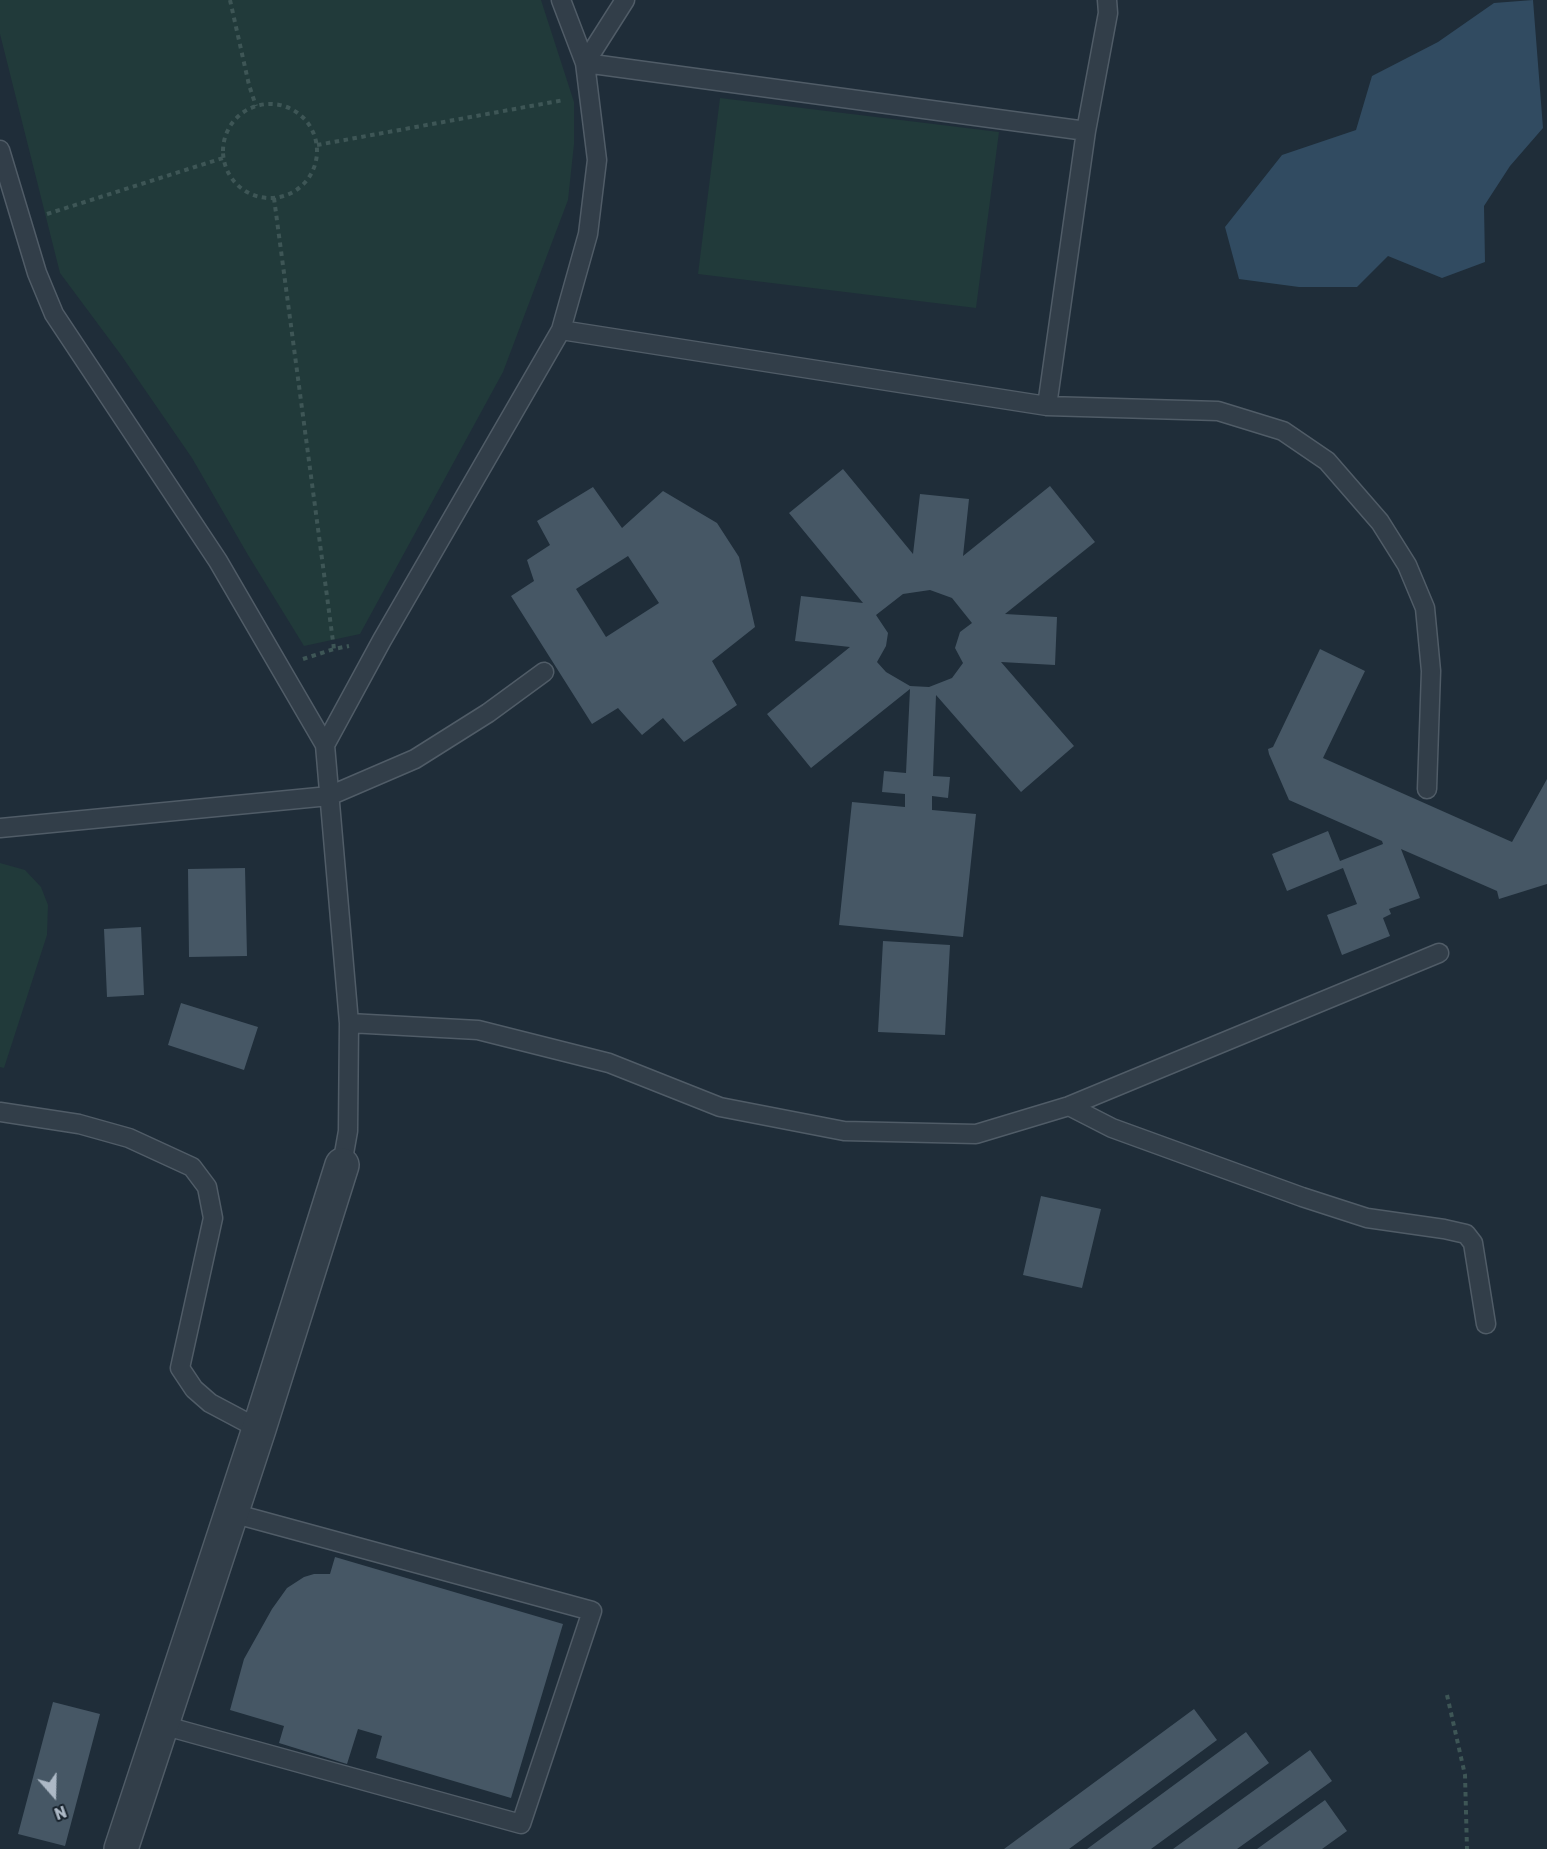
<!DOCTYPE html>
<html>
<head>
<meta charset="utf-8">
<style>
  body { margin:0 }
  #map { position:relative; width:1547px; height:1849px; overflow:hidden; background:#1f2d39; font-family:Rubik,sans-serif }
  canvas { display:block }
  .north { position:absolute; left:24px; top:1765px; width:60px; height:60px; -webkit-text-stroke:4px #18232d; paint-order:stroke; rotate:160deg; font-size:16px; font-weight:700; line-height:24px; text-align:center; color:#adb9c6 }
  .north::after { content:''; display:block; margin:auto; width:21px; height:27px; background:#adb9c6; clip-path:polygon(50% 0,100% 100%,50% 72%,0 100%) }
</style>
</head>
<body>
<div id="map">
<canvas width="1547" height="1849"></canvas>
<div class="north">N</div>
</div>
<script>
const c = document.querySelector('canvas').getContext('2d');
c.lineJoin = 'round';
function fillPath(path, color) {
  c.fillStyle = color;
  c.fill(path, 'evenodd');
}
function strokePath(path, color, width, dash) {
  c.strokeStyle = color;
  c.lineWidth = width;
  c.lineCap = dash ? 'butt' : 'round';
  c.setLineDash(dash || []);
  c.stroke(path);
}
const green = new Path2D(`
  M0,0h541l33,102v42l-6,56 -65,172 -143,262 -56,12 -56,-91 -56,-97 -71,-103 -61,-82 -60,-239z
  M720,98l279,34 -23,176 -278,-34z
  M0,863l25,7 16,17 7,18 -1,30 -43,133 -4,-1z`);
const water = new Path2D(`
  M1533,0l10,128 -33,38 -26,40 1,56 -43,16 -54,-22 -31,31h-58l-60,-8 -14,-52 57,-72 74,-25 16,-54 66,-34 56,-39z`);
const building = new Path2D(`
  M843,469l70,85 7,-60 49,5 -6,57 87,-70 45,56 -90,72 52,3 -2,48 -54,-3 73,84 -53,46 -85,-97 -3,81 17,1 -2,21 -16,-2v14l44,4 -13,123 -124,-12 13,-123 53,5v-13l-23,-2 2,-21 22,2 4,-84 -99,79 -44,-54 83,-67 -55,-6 6,-45 62,7 -74,-90zM930,590l22,8 20,25 -12,9 -5,16 8,15 -11,15 -23,9 -19,-1 -24,-14 -9,-10 9,-16 2,-13 -12,-18 27,-21z
  M593,487l29,41 41,-37 54,32 22,34 16,70 -43,34 25,44 -53,37 -21,-24 -21,17 -24,-27 -26,16 -81,-128 23,-15 -7,-21 23,-15 -13,-24zM628,556l31,47 -53,34 -30,-48z
  M1320,649l45,22 -42,87 189,84 35,-63v105l-48,15 -2,-8 -96,-42 19,49 -31,11 2,5 -8,4 7,18 -48,19 -15,-40 30,-11 -14,-36 -56,23 -15,-37 56,-23 12,30 43,-17 -1,-3 -93,-41 -20,-46 -1,-5 5,-2z
  M245,868l2,88 -58,1 -1,-88z
  M141,927l3,68 -37,2 -3,-68z
  M883,941l67,4 -5,90 -67,-3z
  M181,1003l77,24 -14,43 -76,-25z
  M1041,1196l60,13 -19,79 -59,-13z
  M335,1557l228,67 -52,174 -135,-40 6,-22 -24,-7 -11,35 -68,-21 5,-17 -54,-16 14,-51 28,-50 15,-21 17,-11 10,-3h16z
  M53,1702l47,12 -35,132 -47,-12z
  M1194,1709l23,31 -148,109h-65z
  M1246,1732l23,31 -118,86h-64z
  M1310,1750l22,31 -95,68h-64z
  M1325,1800l22,31 -25,18h-65z`);
const path = new Path2D(`
  M230,0l19,85 7,21
  M223 151a47 47 0 1 1 94 0a47 47 0 1 1-94 0Z
  M317,145l247,-45
  M274,198l60,451 15,-3
  M47,214l176,-56
  M303,659l31,-10
  M1447,1695l18,80 2,74`);
const service = new Path2D(`
  M625,0l-40,63 501,68
  M0,150l37,123 17,41 164,247 107,184 24,278 -1,108 -6,34
  M561,330l486,76 171,5 65,20 44,30 53,61 27,43 18,43 6,63 -4,118
  M1047,406l39,-275 22,-118 -1,-13
  M325,745l57,-105 179,-310 27,-96 9,-74 -12,-97 -24,-63
  M0,828l329,-32 86,-37 73,-46 56,-41
  M349,1023l129,7 131,33 111,44 124,24 132,3 93,-28 370,-153
  M1069,1106l43,22 190,69 65,21 77,11 22,5 7,9 13,81
  M0,1112l79,12 50,14 63,29 15,20 6,31 -33,150 14,21 16,14 49,26
  M162,1725l359,99 71,-213 -360,-98`);
const minor = new Path2D(`
  M121,1849l138,-420 83,-264`);
fillPath(green, '#213a3a');
fillPath(water, '#314b61');
fillPath(building, '#465765');
strokePath(service, '#505c67', 21);
strokePath(minor, '#505c67', 36);
strokePath(path, '#3e5656', 4, [4.5, 4.5]);
strokePath(service, '#323e49', 18);
strokePath(minor, '#323e49', 33);
</script>
</body>
</html>
